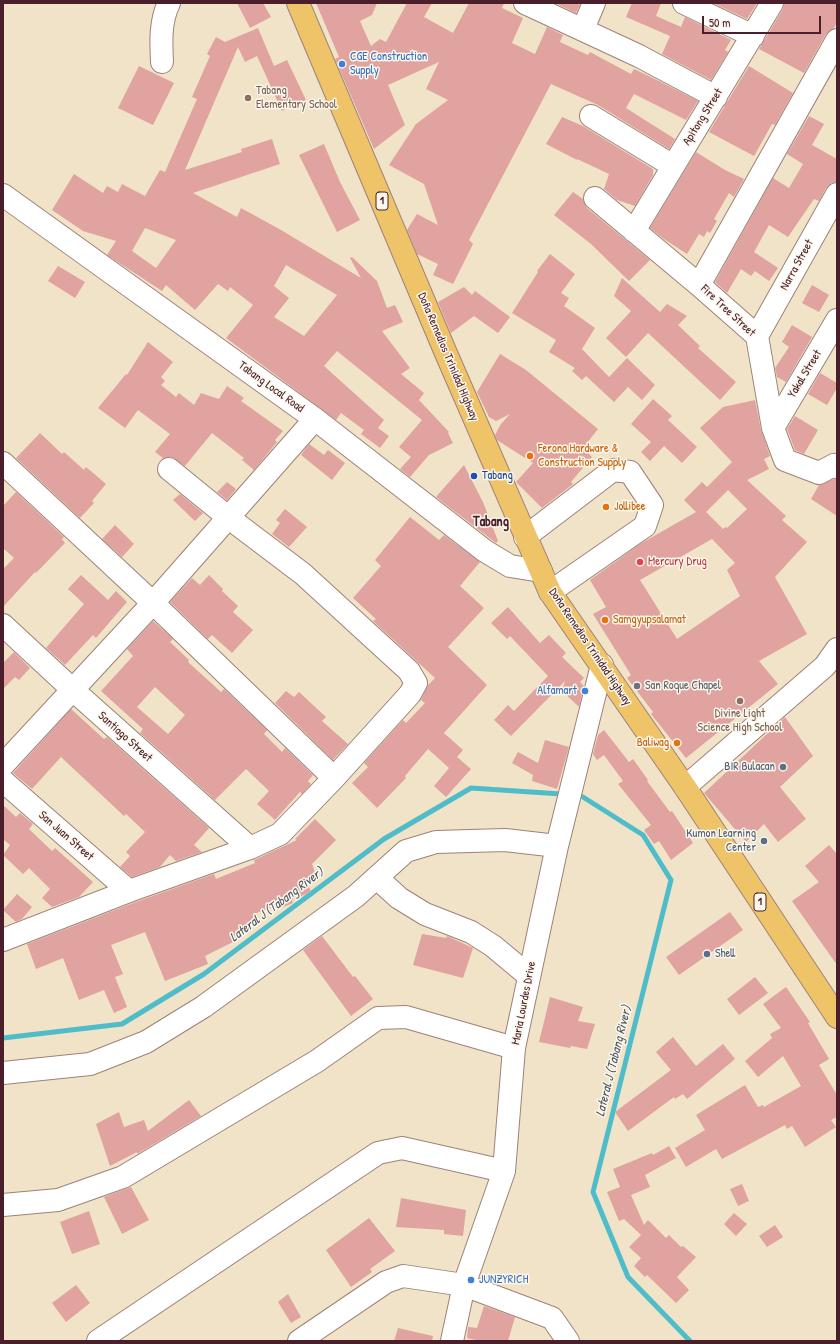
<!DOCTYPE html>
<html>
<head>
<meta charset="utf-8">
<style>
  body { margin:0 }
  #map { position:relative; width:840px; height:1344px; overflow:hidden; background:#f1e3c7; font-family:"Patrick Hand",sans-serif }
  canvas { display:block }
  .frame { position:absolute; inset:0; border:4px solid #4a1f2b; pointer-events:none }
  .scale { position:absolute; left:702px; top:16px; width:119px; height:18px; box-sizing:border-box; border:2px solid #4a1f2b; border-top:0; padding-left:5px; font-size:12px; line-height:14px; white-space:nowrap; color:#4a1f2b; -webkit-text-stroke:3px #fbf7ec; paint-order:stroke }
</style>
</head>
<body>
<div id="map">
<canvas width="840" height="1344"></canvas>
<div class="frame"></div>
<div class="scale">50 m</div>
</div>
<script>
const c = document.querySelector('canvas').getContext('2d');
c.lineJoin = 'round';
function strokePath(path, color, width, dash) {
  c.strokeStyle = color;
  c.lineWidth = width;
  c.lineCap = dash ? 'butt' : 'round';
  c.setLineDash(dash || []);
  c.stroke(path);
}
function fillPath(path, color) {
  c.fillStyle = color;
  c.fill(path, 'evenodd');
}
function label(font, color, halo, rows, align = 'center') {
  c.font = font + ' "Patrick Hand",sans-serif';
  c.lineWidth = 3;
  c.setLineDash([]);
  c.textBaseline = 'middle';
  c.strokeStyle = halo;
  c.fillStyle = color;
  for (const [text, x, y, turn = 0] of rows) {
    c.save();
    c.translate(x, y);
    c.rotate((+turn || 0) * Math.PI / 180);
    c.textAlign = isNaN(turn) ? turn : align;
    if (halo) c.strokeText(text, 0, 0);
    c.fillText(text, 0, 0);
    c.restore();
  }
}
const stream = new Path2D(`
  M583,797l60,38 28,45 -78,312 35,85 62,64
  M3,1038l119,-14 82,-50 180,-135 87,-51 90,6`);
const building = new Path2D(`
  M237,3h26l8,14 -21,11z
  M316,3h61l-5,12 -12,6 11,25 9,-7 6,3 21,-39h25l-8,14 29,16 16,-30h35l-2,5 21,10 -11,25 23,11 12,-27 16,8 -3,7 28,13 2,-3 41,22 3,-5 17,8 47,24 -12,19 -52,-26 -8,14 49,31 -6,10 -71,-44 -47,-21 -82,156 4,4 -20,40 -20,-9 5,-11 -21,-10 -10,-24 10,-16 21,11 -14,-41 -35,-19 27,-41 32,-24 -22,-11 13,-27 -51,23 17,40 -31,24 -39,-90 4,-2z
  M555,3h22l3,2 -4,8z
  M632,3h29l-5,13 25,11 4,-10 46,23 -6,10 3,2 -17,28 -49,-26 8,-18 -44,-19z
  M713,3h44l-10,16z
  M784,3h53v19l-3,6 -8,6 -22,39 -45,-24 24,-40z
  M258,28l16,38 13,-6 19,40 -24,11 -25,-55 -12,6 -7,-15 -53,123 57,-18 -1,-3 31,-10 8,25 -87,29 44,24 4,-9 40,22 80,48 -11,-20 2,-1 25,24 10,27 8,-3 8,17 -21,9 28,37 -9,6 23,19 -5,7 30,32 -1,1 5,10 -24,12 -19,22 -10,-8 11,-12 -12,-10 23,-27 -85,-69 -13,15 60,54 -6,8 11,8 -9,12 -19,-14 3,-4 -23,-17 -5,7 -110,-82 27,-33 -23,-18 -2,4 -10,-7 -23,26 -29,-25 -4,6 -55,-36 9,-14 -33,-10 -31,-21 22,-36 29,19 4,-7 11,6 4,-8 23,12 15,-26 5,2 32,-73 -5,-2 18,-41 -3,-2 9,-17 9,5zM145,228l31,12 -20,28 -24,-17zM286,265l51,30 -33,41 -30,-19 15,-19 -15,-12z
  M139,66l35,17 -21,42 -35,-17z
  M749,66l44,27 -18,32 -3,-1 -18,32 -45,-24z
  M809,116l15,8 -12,21 25,14v23l-6,1 -5,5 -7,13 -5,-2 -26,38 -19,-12 -15,27 24,16 -9,13 -14,-10 -4,5 -10,-7 -14,24 -12,-11 58,-104 16,10 14,-24 -16,-10z
  M562,117l21,9 70,43v6l-18,31 -18,-6 -13,-11 5,-15 -32,-15v1l-31,-16z
  M324,144l16,38 20,38 -23,12 -38,-77z
  M696,152l29,18 19,9 -10,18 -5,-4 -15,26 3,2 -7,12 -3,-2 -3,6 -5,-3 -12,20 -23,-15 -14,-11z
  M573,192l10,7 4,9 63,52 -21,21 -38,-37 -37,-29z
  M550,254l25,20 -14,19 8,5 -5,8 31,22 -13,21 27,28 18,-19 28,27 -13,15 -14,-13 -14,15 -28,-26 -4,4 -10,-9 3,-3 -26,-16 7,-12 -44,-27 26,-41 -1,-1z
  M58,266l27,16 -10,16 -27,-17z
  M622,278l38,34 7,-8 20,12 -9,9 22,21 -2,2 38,34 -16,18 -72,-67 -22,24 -20,-19 25,-27 -17,-15z
  M812,285l17,10 -10,17 -17,-9z
  M464,287l8,8 3,-4 35,26 -12,16 -24,-17 -23,17 -13,-31z
  M792,325l20,12 -26,45 -9,-5 -2,-9 14,-21 -7,-5z
  M148,342l25,20 -12,15 4,4 -4,4 15,12 3,-4 15,12 7,-12 18,6 8,-13 17,12 -3,3 42,30 -8,9 2,2 -23,28 -12,-10 2,-2 -32,-25 -27,33 -14,-9 -8,1 -8,-6 15,-18 -32,-24 -13,18 -27,-20 28,-34 1,1z
  M500,354l26,16 72,59 -15,19 9,9 -21,25 2,2 -31,24 -26,-26 17,-19 -36,-23 -2,-5 6,-11 9,-10 -14,7 -7,-4 -12,-25z
  M820,373l17,10v5l-10,17 -19,-11z
  M653,399l19,17 -4,4 29,27 -15,16 -18,-17 -14,15 -9,-9 10,-10 -20,-18z
  M755,400l6,30 9,26 -6,3 5,10 -22,11 39,36 -4,4 25,22 -32,35 32,57 -48,27 19,23 -92,74 -35,-44 2,-2 -26,-34 4,-3 -38,-61 13,-7 -16,-27 50,-36 56,-32 -12,-12 18,-18 5,5 25,-25 -32,-34 23,-21zM728,490l19,19 -20,19 -1,-1 -3,2 -17,-17zM712,539l23,24 -8,7 13,26 -63,43 -37,-59z
  M795,416l23,14 -14,24 -9,-4 -8,-21z
  M40,433l22,21 2,-2 20,18 2,-3 20,17 -14,17 2,2 -14,15 -64,-60z
  M309,444l15,11 4,-5 17,13 -13,17 -31,-25z
  M464,465l19,37 15,39 -2,2 -60,-46z
  M834,479h3v37l-26,-17 8,-14z
  M227,482l9,7 -9,11 -10,-8z
  M16,492l48,45 -2,2 3,4 -29,30 -1,-1 -32,35v-38l11,-11 -11,-10v-42z
  M180,494l23,19 -8,8 -22,-21z
  M285,509l22,18 -18,20 -17,-13 8,-11 -4,-3z
  M410,517l29,23 5,-5 36,27 -20,24 24,22 -36,39 39,38 -43,48 19,17 -6,7 14,12 -25,28 -12,-11 15,-18 -21,-19 -23,27 1,2 -29,30 -25,-25 16,-16 -4,-4 39,-43 3,3 19,-20 -4,-3 7,-15 7,-7 -62,-57 3,-2 -23,-21 28,-32 -6,-6z
  M115,525l19,19 -12,13 -20,-18z
  M81,575l27,25 8,-9 11,11 -31,36 -3,-3 -28,30 -19,-17 38,-44 -16,-15z
  M209,575l14,14 -1,2 16,15 -5,6 20,18 -21,23 -20,-18 -4,4 -38,-37 22,-24 8,7z
  M508,607l32,36 9,-8 17,18 -4,4 22,21 -4,4 4,4 -5,21 -17,-16 3,-10 -54,55 -17,-16 14,-15 6,6 34,-35 -38,-40 -3,3 -16,-16z
  M153,621l20,18 -3,3 19,18 -1,2 33,30 3,-3 43,41 -3,4 18,18 3,-4 28,27 -5,6 3,3 -9,10 -2,-2 -25,28 -18,-16 12,-13 -23,-22 -31,31 -75,-67 3,-4 -42,-38 32,-35 -6,-7zM155,687l30,28 -17,19 -31,-27z
  M14,652l16,16 -11,12 -4,-3 -12,12v-26z
  M286,691l8,6 5,-5 27,25 -4,4 26,23 -15,16 -58,-57z
  M71,709l33,30 3,-2 102,91 -15,17 8,7 -26,9 -6,-6 -10,12 -28,10 -12,-10 10,-11 -4,-4 19,-20 -19,-18 -2,2 -63,-59 -29,32 -19,-16z
  M785,717l28,39 -33,31 26,32 -28,23 -14,-18 -18,18 -42,-49z
  M604,730l25,32 4,-3 15,21 -1,1 23,31 2,-1 21,32 -22,17 -12,-19 -5,3 -10,-14 7,-5 -33,-41 5,-3 -19,-26 -7,5 -4,-6 5,-19z
  M545,740l24,7 -12,42 -25,-8 1,-6 -21,-12 6,-11 20,11z
  M3,805l13,12 4,-4 13,11 -4,5 23,22 3,-3 38,34 -14,15 -27,10 -10,-9 8,-9 -21,-21 -6,6 -20,-19 7,-10 -7,-6z
  M315,819l21,21 -24,24 4,11 -10,4 5,13 -19,8 1,3 -12,5 -1,-4 -26,10 3,7 -22,10 4,8 -34,17 3,8 -43,17 -20,-49 -34,13 12,29 -8,3 12,30 -13,6 -10,-23 -25,10 -16,-42 -27,11 -9,-25 106,-41 81,-29 2,5 39,-16 -1,-3 43,-20 -2,-1z
  M829,845l8,9v111l-45,-64 27,-19 -14,-16z
  M17,894l15,13 -10,12 -6,3 -13,-12z
  M730,912l13,18 -64,45 -13,-18z
  M422,934l24,4 1,-2 26,12 -10,30 -50,-13z
  M322,936l31,41 2,-1 18,23 -22,17 -48,-66z
  M755,977l13,16 -29,22 -12,-16z
  M786,987l24,35 -2,1 21,36 -10,6 18,30v22l-6,3 5,7 -31,20 -13,-21 -5,3 -2,-4 -63,34 -6,-10 -30,18 -11,-19 30,-18 -9,-15 49,-30 13,22 5,-2 1,2 37,-21 -18,-30 -25,21 -13,-16 27,-23 -2,-4 11,-6 -18,-24z
  M550,997l33,10 -5,14 17,3 -8,25 -16,-3 -1,2 -31,-6z
  M673,1037l23,29 27,-22 12,15 -48,40 -4,-5 -8,5 -1,-2 -46,34 -13,-19 56,-42 -15,-18z
  M189,1100l12,16 -64,38v-2l-27,14 -14,-42 23,-12 5,15 20,-7 4,11z
  M669,1146l7,12 -31,17 5,12 -19,8 13,30 4,-5 18,18 3,-3 12,12 2,-1 13,11 -19,20 12,13 -13,13 -29,-28 -2,2 -11,-11 7,-8 -12,-11 12,-12 -17,-16 -5,2 -12,-29 13,-5 -7,-18 39,-16 1,2z
  M742,1184l7,17 -11,5 -8,-17z
  M131,1187l18,33 -27,14 -18,-37z
  M401,1198l65,12 -3,26 -19,-2v-4l-48,-3z
  M89,1211l11,33 -28,10 -12,-32z
  M734,1213l13,11 -11,12 -12,-12z
  M369,1218l26,33 -25,18 2,3 -21,15 -25,-37z
  M775,1225l8,12 -16,10 -8,-11z
  M76,1285l14,18 -24,19 -14,-19z
  M288,1294l13,23 -10,6 -13,-21z
  M484,1306l31,11 -7,24h-28l-13,-3 1,-11 9,1z
  M398,1328l35,8 -1,5h-38z`);
const minor = new Path2D(`
  M525,3l114,53 77,41
  M684,3l69,33
  M583,29l11,-26
  M162,62c-1,-20 -2,-41 7,-59
  M591,116l82,50
  M3,195l312,224 170,132 25,15 31,5
  M595,198l104,87 58,51 16,92 12,32 34,13 15,-8 3,2
  M634,231l138,-228
  M699,285l138,-245
  M757,336l80,-142
  M773,428l64,-108
  M3,463l150,140 181,175
  M525,537l88,-67 17,2 22,33 -7,21 -95,66
  M3,625l70,65 177,158
  M3,765l150,-162 162,-184
  M3,781l126,110
  M685,787l140,-121 12,-17
  M377,878l22,20 26,16 46,18 22,14 36,30
  M3,940l126,-49 121,-43 30,-14 54,-56 76,-84 6,-11 -7,-12 -106,-97 -74,-56 -60,-49
  M3,1073l87,-9 56,-22 57,-35 153,-111 50,-45 30,-9 69,-2 52,6
  M3,1205l55,-5 65,-23 194,-116 61,-43 28,-1 108,31
  M98,1341l280,-188 24,-5 102,23
  M299,1341l87,-59 17,-6 61,9 88,33 16,23
  M452,1341l12,-56 40,-114 10,-123 43,-202 45,-181`);
const highway = new Path2D(`
  M298,3l147,348 105,241 135,195 152,230`);
const markers = [
  [342,64,4,"#3f7fe0"],
  [248,98,4,"#8d6e63"],
  [530,456,4,"#e8710a"],
  [474,476,4,"#1a4fb4"],
  [606,507,4,"#e8710a"],
  [640,562,4,"#e0444e"],
  [605,620,4,"#e8710a"],
  [637,686,4,"#6b7280"],
  [585,691,4,"#3f7fe0"],
  [740,701,4,"#8d6e63"],
  [677,743,4,"#e8710a"],
  [783,767,4,"#5c6f8a"],
  [764,841,4,"#5c6f8a"],
  [707,954,4,"#5c6f8a"],
  [471,1280,4,"#3f7fe0"]
];
const shields = [
  [382,201,12],
  [760,902,12]
];
const shieldNames = [
  ["1",382,201],
  ["1",760,902]
];
const shopNames = [
  ["CGE Construction",350,57],
  ["Supply",350,71],
  ["Alfamart",577,691,"right"],
  ["JUNZYRICH",479,1280]
];
const educationNames = [
  ["Tabang",256,91],
  ["Elementary School",256,105],
  ["Divine Light",740,714,"center"],
  ["Science High School",740,728,"center"]
];
const streetNames = [
  ["Apitong Street",703,117,-58],
  ["Narra Street",797,265,-61],
  ["Fire Tree Street",728,311,43],
  ["Doña Remedios Trinidad Highway",448,357,67],
  ["Yakal Street",805,374,-59],
  ["Tabang Local Road",271,387,36],
  ["Doña Remedios Trinidad Highway",590,647,56],
  ["Santiago Street",125,737,42],
  ["San Juan Street",66,836,41],
  ["Maria Lourdes Drive",524,1003,-79]
];
const foodNames = [
  ["Ferona Hardware &",538,449],
  ["Construction Supply",538,463],
  ["Jollibee",614,507],
  ["Samgyupsalamat",613,620],
  ["Baliwag",669,743,"right"]
];
const transitNames = [
  ["Tabang",482,476]
];
const healthNames = [
  ["Mercury Drug",648,562]
];
const worshipNames = [
  ["San Roque Chapel",645,686]
];
const serviceNames = [
  ["BIR Bulacan",775,767],
  ["Kumon Learning",756,834],
  ["Center",756,848],
  ["Shell",715,954,"left"]
];
const waterNames = [
  ["Lateral J (Tabang River)",277,905,-37],
  ["Lateral J (Tabang River)",614,1061,-76]
];
const quarterNames = [
  ["Tabang",491,522]
];
strokePath(stream, '#4fbcc9', 5);
fillPath(building, '#e0a39f');
strokePath(minor, '#9e8179', 24);
strokePath(highway, '#9e8179', 24);
strokePath(minor, '#fff', 22);
strokePath(highway, '#efc469', 22);
for (const [x, y, r, color] of markers) {
  const dot = new Path2D();
  dot.arc(x, y, r, 0, 2 * Math.PI);
  c.fillStyle = color;
  c.fill(dot);
  strokePath(dot, '#fbf7ec', 1.5);
}
for (const [x, y, w] of shields) {
  const box = new Path2D();
  box.roundRect(x - w / 2, y - 9, w, 18, 3);
  c.fillStyle = '#fbf7ec';
  c.fill(box);
  strokePath(box, '#4a1f2b', 1);
}
label('bold 11px', '#4a1f2b', null, shieldNames);
label('12px', '#366cbe', '#fbf7ec', shopNames, 'left');
label('12px', '#785e54', '#fbf7ec', educationNames, 'left');
label('12px', '#4a1f2b', '#fbf7ec', streetNames);
label('12px', '#c56008', '#fbf7ec', foodNames, 'left');
label('12px', '#164399', '#fbf7ec', transitNames, 'left');
label('12px', '#be3a42', '#fbf7ec', healthNames, 'left');
label('12px', '#5b616d', '#fbf7ec', worshipNames, 'left');
label('12px', '#4e5e75', '#fbf7ec', serviceNames, 'right');
label('italic 13px', '#4c5662', '#fbf7ec', waterNames);
label('bold 14px', '#4a1f2b', '#fbf7ec', quarterNames);
</script>
</body>
</html>
